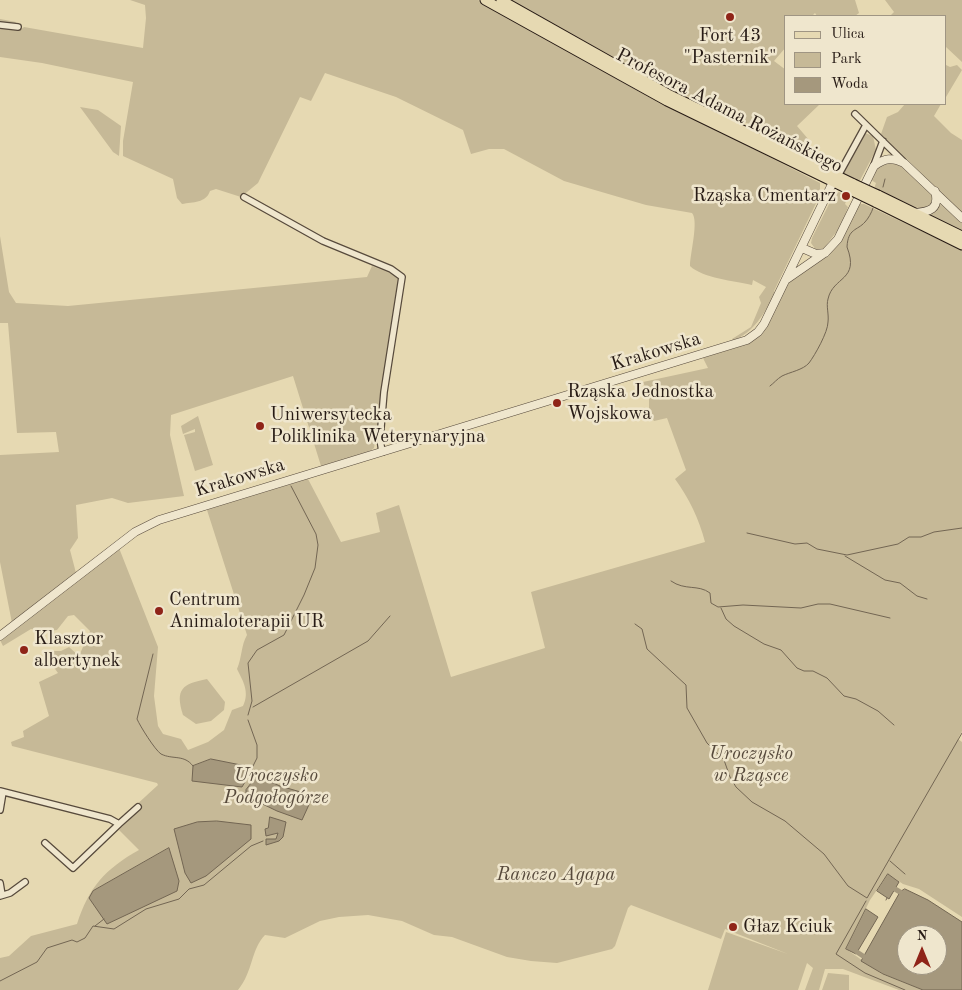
<!DOCTYPE html>
<html>
<head>
<meta charset="utf-8">
<style>
  body { margin:0 }
  #map { position:relative; width:962px; height:990px; overflow:hidden; background:#e6d9b2; font-family:"Old Standard TT",serif }
  canvas { display:block }
  .legend { position:absolute; left:784px; top:15px; width:162px; height:90px; box-sizing:border-box; background:#efe6cd; border:1px solid #9f9583; margin:0; padding:6px 9px; list-style:none; font-size:15px; color:#271b15 }
  .legend li { display:flex; align-items:center; gap:10px; height:25px }
  .legend b { width:25px; border:1px solid #9f9583 }
  .north { position:absolute; left:897px; top:925px; width:50px; height:50px; box-sizing:border-box; background:#efe6cd; border:1px solid #9f9583; border-radius:50%; rotate:0deg; font-size:14px; font-weight:700; line-height:20px; text-align:center; color:#271b15 }
  .north::after { content:''; display:block; margin:auto; width:18px; height:22px; background:#8f2418; clip-path:polygon(50% 0,100% 100%,50% 72%,0 100%) }
</style>
</head>
<body>
<div id="map">
<canvas width="962" height="990"></canvas>
<ul class="legend">
<li><b style="height:6px;background:#e6d9b2"></b>Ulica</li>
<li><b style="height:14px;background:#c6b997"></b>Park</li>
<li><b style="height:14px;background:#a5987d"></b>Woda</li>
</ul>
<div class="north">N</div>
</div>
<script>
const c = document.querySelector('canvas').getContext('2d');
c.lineJoin = 'round';
function fillPath(path, color) {
  c.fillStyle = color;
  c.fill(path, 'evenodd');
}
function strokePath(path, color, width, dash) {
  c.strokeStyle = color;
  c.lineWidth = width;
  c.lineCap = dash ? 'butt' : 'round';
  c.setLineDash(dash || []);
  c.stroke(path);
}
function label(font, color, halo, rows, align = 'center') {
  c.font = font + ' "Old Standard TT",serif';
  c.lineWidth = 5;
  c.setLineDash([]);
  c.textBaseline = 'middle';
  c.strokeStyle = halo;
  c.fillStyle = color;
  for (const [text, x, y, turn = 0] of rows) {
    c.save();
    c.translate(x, y);
    c.rotate((+turn || 0) * Math.PI / 180);
    c.textAlign = isNaN(turn) ? turn : align;
    if (halo) c.strokeText(text, 0, 0);
    c.fillText(text, 0, 0);
    c.restore();
  }
}
const green = new Path2D(`
  M130,0h348l181,103 64,30 97,50v12l-46,96 1,3c-12,21 -20,37 -42,47l-1,-2 19,-12 10,-24 -2,-6 7,-10 -13,-7 -1,5c-17,-4 -50,-7 -62,-19 0,-12 9,-45 2,-53l-46,-8 -82,-24 -60,-32h-15l-18,5 -8,-24 -67,-33 -71,-24 -14,28 -11,-4 -42,86 -17,14 -25,-8 -6,2c-4,12 -17,11 -28,13l-5,-6 -4,-19 -50,-23v-15l10,-59 -91,-19 -42,-6v-38l16,3 -5,7 9,1 4,-3 119,21 3,-30 -1,-13z
  M507,0h348l4,13 -4,3h-38l-2,-3 -3,3h-26v31l-12,14 12,9v34h34l-23,22 12,14 -4,5 -18,-9 -8,2 -98,-45z
  M885,0h77v62l-16,-15v-31h-56l4,-4z
  M946,65l4,2 7,-2 5,5 -16,27z
  M905,104h36l-7,12 17,17 11,7v73l-81,-79 6,-17 11,-5z
  M80,107l18,3 23,16 -2,30 -6,-4z
  M865,133l8,3 3,14 -17,32 -17,-8 1,-3z
  M889,162l11,2 33,31v8l-5,6h-8l-46,-20 2,-6 -5,-3 7,-13z
  M839,192l9,5 -3,7 3,3 -7,19 -17,22 -8,2 -5,-7 1,-5 22,-44z
  M940,201l22,21v10l-34,-17 6,-4z
  M859,204h5l98,46v481l-4,8 4,3v175l-43,-28 -16,-5 -15,-10 -18,26 -24,49 36,25 41,16h-24l-56,-21h-18l-6,21h-14l8,-22 -6,-5 -9,27h-90l18,-58 62,22 -63,-25 -4,10 -90,-34 -3,3 -13,38 -3,3 -55,14 -26,-2 -24,-4 -55,-20 -18,-2 -32,-14 -34,-6 -29,2 -19,4 -35,17 -20,-3c-14,14 -12,37 -27,55h-238v-32l9,-2 22,-20 46,-12c12,-37 28,-55 62,-74l-20,-20 20,-20 -5,-3 24,-22 -1,-2 -145,-37 -1,-4 13,-5 -1,-6 26,-15 -10,-34 19,-9 -11,-15 4,-7h10l8,-4 10,9 11,-25 -16,-16 -6,1 -11,14 -15,2 -11,-3 -28,17 -3,-6 119,-92 39,99 -4,49 4,30 5,8 18,5 7,11 20,-8 16,-12 8,-20 11,-4c7,-14 0,-25 -6,-37 5,-11 4,-24 10,-34l-40,-125 101,-31 33,63 39,-10 -4,-19 23,-8 52,172 94,-29 -14,-56 174,-50c-6,-23 -16,-44 -30,-63l11,-9 -19,-52 -13,3 -5,-8v-17l-6,-14 65,-14 -5,-10 38,-12 16,-9 31,-54 49,-37z
  M0,236l9,56 7,11 52,3 299,-29 5,-11 26,10 2,8 -26,164 -5,4 -48,14 -28,-90 -122,39 -1,20 14,61 -56,7 -16,-5 -36,7 2,33 -8,12 6,23 -64,50 -12,-61v-107l59,-3 -3,-20 -39,1 -9,-110h-8z
  M198,416l15,49 -18,6 -11,-36 11,-3v-3l-12,5 -2,-8z
  M207,679l18,23 -1,8 -13,11 -15,3 -13,-9c-8,-26 -1,-31 24,-36z
  M828,973l21,2v15h-27z`);
const water = new Path2D(`
  M211,759l35,7 3,9 -7,12 -50,-6 1,-15z
  M257,776l23,10 31,9 1,3 -10,22 -25,-9 -31,-15v-6z
  M270,817l16,5 -3,15 -4,4 -13,4v-6h10l2,-6 -12,3 -1,-7 3,-1z
  M217,821l34,4v14l-45,37 -15,7 -6,-10 -11,-44 23,-7z
  M169,848l10,33 -2,10 -70,33 -18,-26 4,-7z
  M888,874l11,8 -10,17 -12,-8z
  M905,889l23,11 34,22v68h-39l-40,-16 -22,-13 39,-69zM907,935h30v30h-30z
  M866,909l12,8 -22,37 -10,-5z`);
const stream = new Path2D(`
  M883,187l2,-8
  M770,386c4,-3 7,-7 12,-10 8,-4 21,-6 27,-13 6,-8 19,-31 19,-41 1,-8 -2,-16 0,-23 5,-23 32,-18 19,-52 1,-19 10,-16 18,-25 3,-3 7,-10 8,-14
  M747,533l48,11 12,-1 10,6 30,6 51,-11 11,-7h12l13,-5 28,-4
  M845,556l40,24 15,3 17,13 10,3
  M671,581c14,10 27,3 39,12l1,10 7,4 25,-2 58,3 17,-4h12l60,14
  M721,608l5,11 8,7 30,18 17,6 16,18 7,3h9l14,7 17,18 12,3 22,12 16,14
  M635,624l7,5 5,20 39,36 1,23 20,35 17,17 6,17 6,10 16,15 33,19 39,33 24,32 19,12 95,-165
  M153,654l-16,65c3,7 18,31 24,35 12,6 23,0 32,12
  M253,707l115,-66 22,-25
  M248,715l4,-14 -4,-38 9,-13 27,-15 20,-40 11,-27 3,-23 -2,-11 -25,-48
  M248,720l9,25v13l-5,10 2,9
  M890,861l15,13
  M886,900l1,-2
  M866,901l-30,53 29,19 40,17
  M95,926l9,-7
  M0,981l37,-19 10,-14 25,-8 5,2 8,-4 8,-12 21,3 32,-20 33,-10 10,-10 15,-4 47,-39 12,-5`);
const canal = new Path2D(`
  M895,889l5,3
  M857,952l6,4`);
const minor = new Path2D(`
  M0,25l18,2
  M855,114l48,47
  M874,165l9,-24
  M838,176l28,-51
  M244,197l79,44 68,28 11,8 -18,115 -4,47 2,13
  M0,791l110,28 9,5 -46,44 -28,-25
  M0,810l3,-18
  M119,824l19,-17
  M0,883l2,12
  M0,896l10,-3 15,-11`);
const tertiary = new Path2D(`
  M914,213c16,-1 26,-4 21,-22
  M802,248l14,6 9,-1
  M787,279l39,-27 12,-13 36,-73c11,-8 18,-9 30,-3l58,55
  M0,636l135,-104 24,-12 588,-180 11,-8 6,-8 69,-142`);
const primary = new Path2D(`
  M485,0l182,101 181,88
  M501,0l167,94 186,90
  M878,195l84,41
  M875,202l87,43`);
const primaryBridge = new Path2D(`
  M854,184l24,11
  M848,189l27,13`);
const markers = [
  [730,17,5,"#8f2418"],
  [846,196,5,"#8f2418"],
  [557,403,5,"#8f2418"],
  [260,426,5,"#8f2418"],
  [159,611,5,"#8f2418"],
  [24,650,5,"#8f2418"],
  [733,927,5,"#8f2418"]
];
const poiNames = [
  ["Fort 43",730,36,"center"],
  ["\"Pasternik\"",730,58,"center"],
  ["Rząska Cmentarz",836,196,"right"],
  ["Rząska Jednostka",567,392],
  ["Wojskowa",567,414],
  ["Uniwersytecka",270,415],
  ["Poliklinika Weterynaryjna",270,437],
  ["Centrum",169,600],
  ["Animaloterapii UR",169,622],
  ["Klasztor",34,639],
  ["albertynek",34,661],
  ["Głaz Kciuk",743,927]
];
const streetNames = [
  ["Profesora Adama Rożańskiego",729,111,27],
  ["Krakowska",656,352,-17],
  ["Krakowska",240,478,-17]
];
const parkNames = [
  ["Uroczysko",751,754],
  ["w Rząsce",751,776],
  ["Uroczysko",276,776],
  ["Podgołogórze",276,798],
  ["Ranczo Agapa",556,875]
];
fillPath(green, '#c6b997');
fillPath(water, '#a5987d');
strokePath(water, '#736653', 1);
strokePath(stream, '#736653', 1);
strokePath(canal, '#a5987d', 5);
strokePath(minor, '#574a3c', 8);
strokePath(tertiary, '#574a3c', 9);
strokePath(primary, '#271b15', 11);
strokePath(minor, '#efe6cd', 5.5);
strokePath(tertiary, '#efe6cd', 8);
strokePath(primary, '#e6d9b2', 9);
strokePath(primaryBridge, '#271b15', 11, []);
strokePath(primaryBridge, '#e6d9b2', 9);
for (const [x, y, r, color] of markers) {
  const dot = new Path2D();
  dot.arc(x, y, r, 0, 2 * Math.PI);
  c.fillStyle = color;
  c.fill(dot);
  strokePath(dot, '#efe6cd', 2);
}
label('19px', '#271b15', '#efe6cd', poiNames, 'left');
label('19px', '#271b15', '#efe6cd', streetNames);
label('italic 19px', '#574a3c', '#efe6cd', parkNames);
</script>
</body>
</html>
